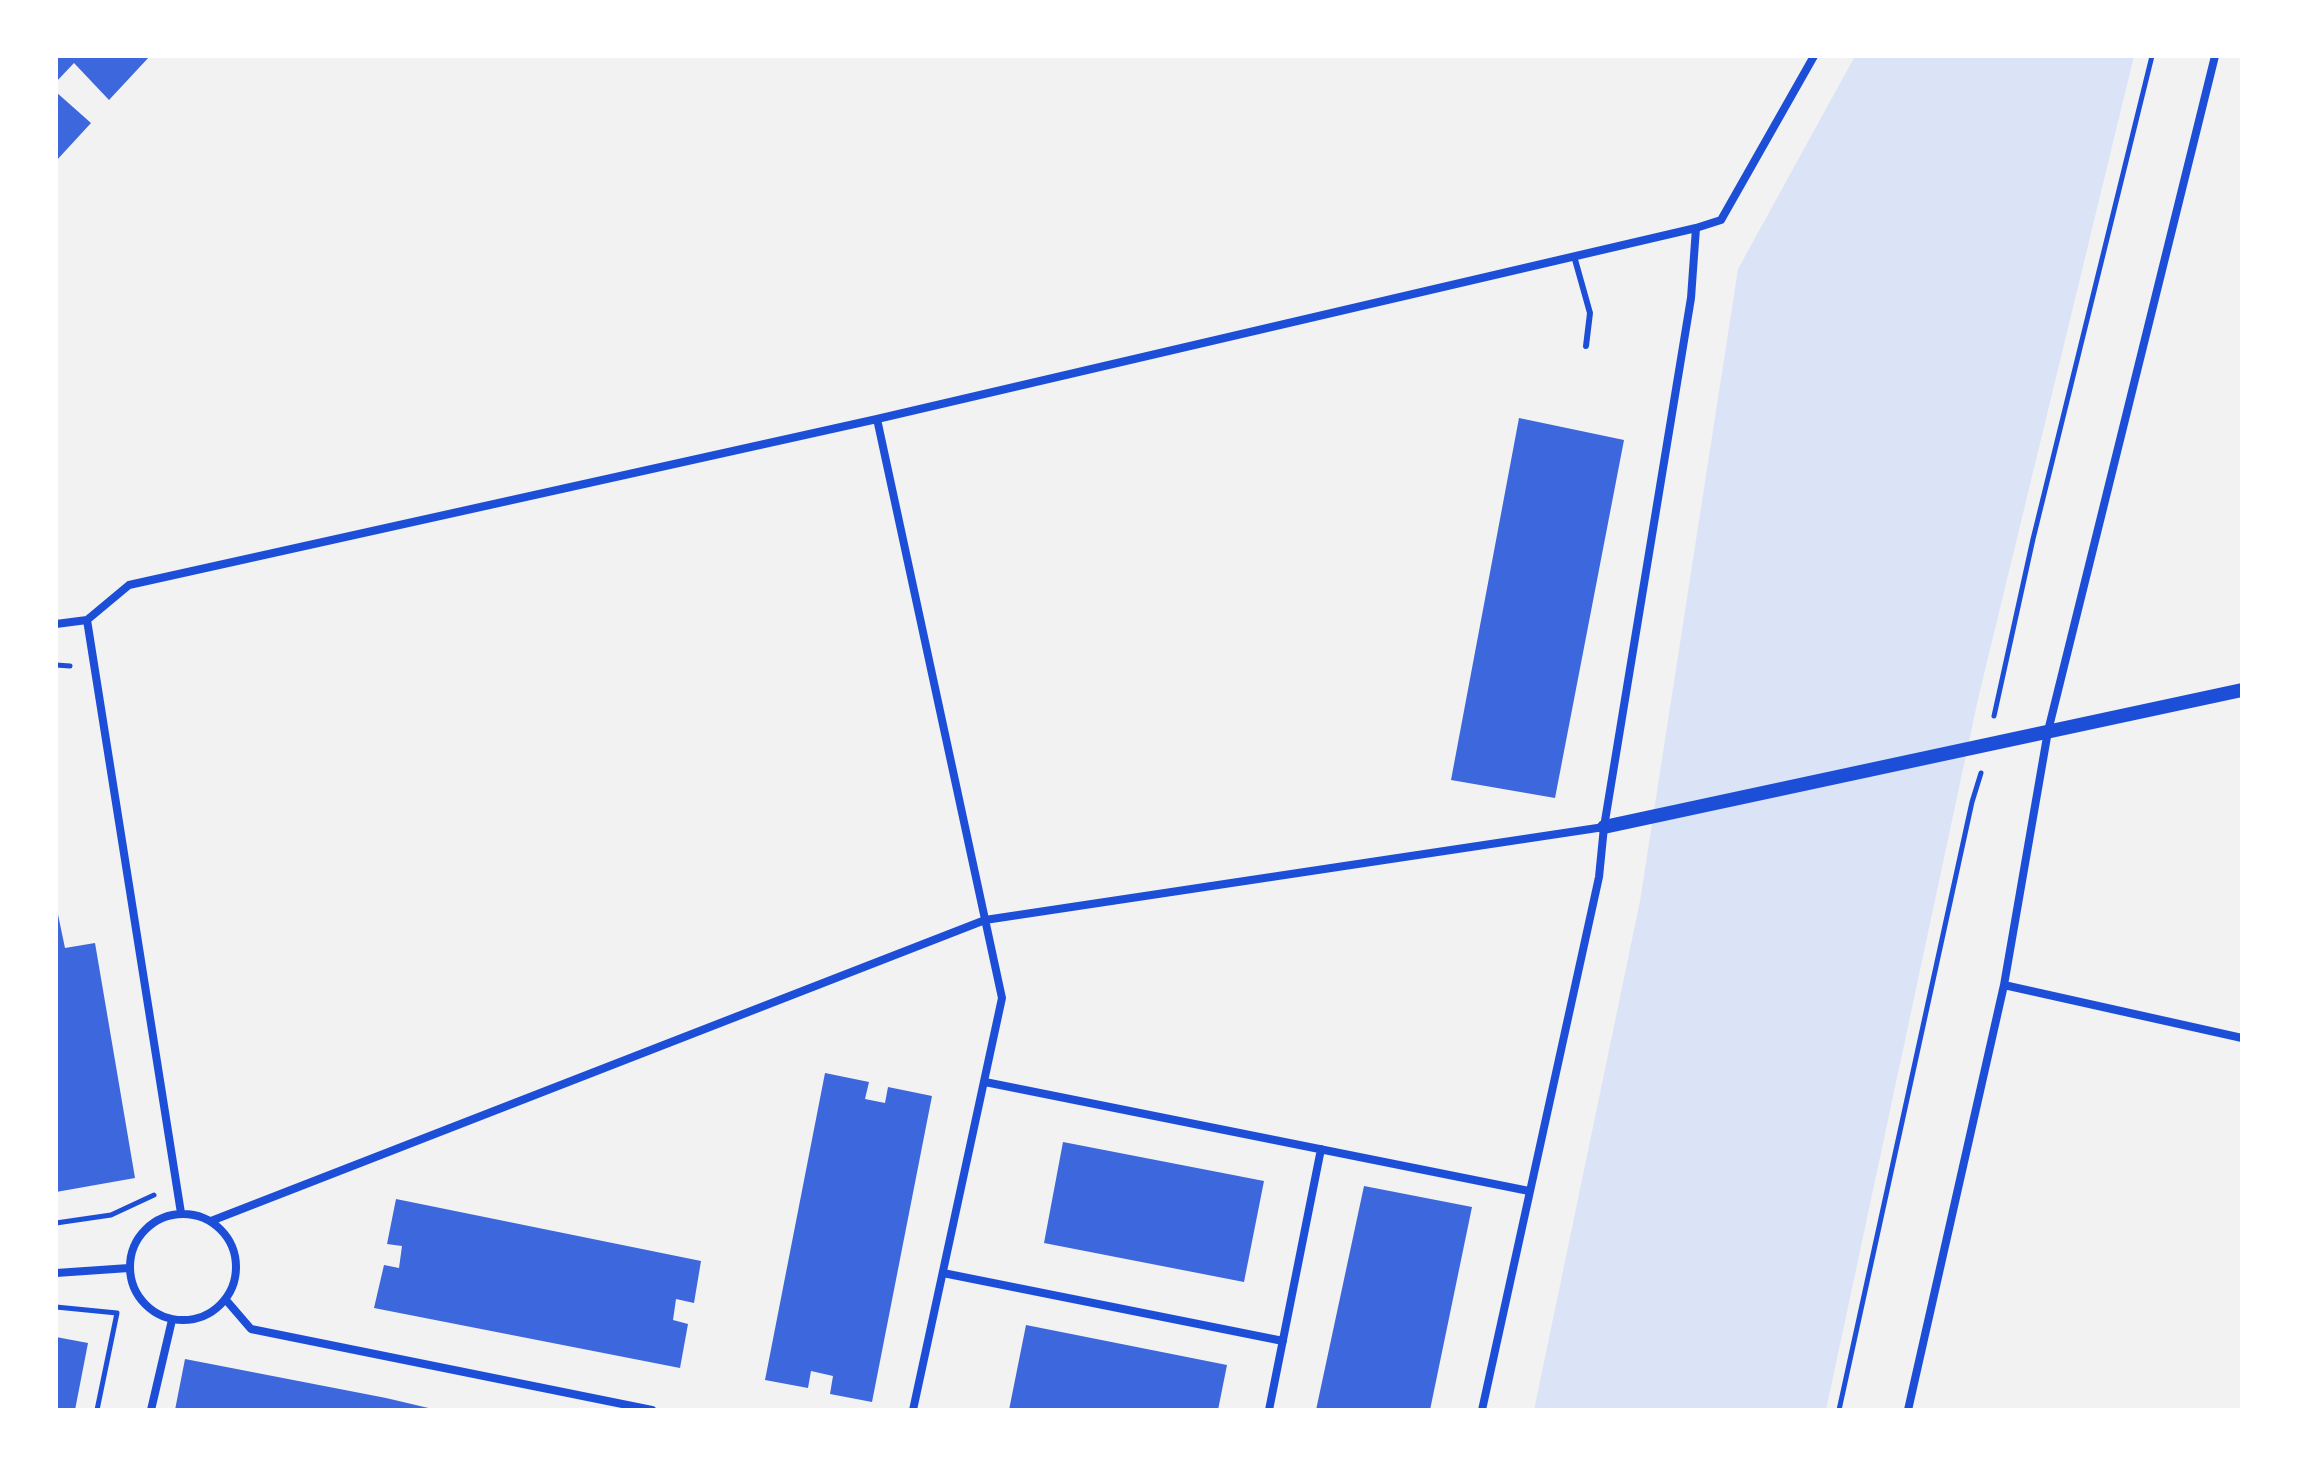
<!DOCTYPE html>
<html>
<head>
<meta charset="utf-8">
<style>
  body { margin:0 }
  #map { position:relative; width:2298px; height:1466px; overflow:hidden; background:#f2f2f2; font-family:Overpass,sans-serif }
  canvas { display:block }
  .frame { position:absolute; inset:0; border:58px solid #fff; pointer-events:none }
</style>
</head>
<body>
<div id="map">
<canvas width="2298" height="1466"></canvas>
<div class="frame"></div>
</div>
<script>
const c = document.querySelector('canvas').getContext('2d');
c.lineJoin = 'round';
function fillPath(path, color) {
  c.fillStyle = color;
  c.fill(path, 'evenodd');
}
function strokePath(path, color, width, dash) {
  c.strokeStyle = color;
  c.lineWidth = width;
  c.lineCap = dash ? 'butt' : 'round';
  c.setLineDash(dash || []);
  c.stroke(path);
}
const green = new Path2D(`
  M1855,56h279l-156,643 -152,711h-292l106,-509 98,-632z`);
const building = new Path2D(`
  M56,56h94l-41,44 -35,-37 -18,19z
  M56,92l35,31 -35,38z
  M1519,418l105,22 -69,358 -104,-18z
  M56,905l9,43 30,-5 40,235 -79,14z
  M825,1073l44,9 -4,17 20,4 3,-16 44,9 -60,306 -42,-8 3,-18 -22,-5 -3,17 -43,-8z
  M1063,1142l201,39 -20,101 -200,-39z
  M1364,1186l108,21 -42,203h-114z
  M396,1199l305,62 -7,42 -18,-4 -3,21 15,4 -8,44 -306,-60 10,-43 15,3 3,-22 -15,-2z
  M1026,1325l201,40 -9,45h-209z
  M56,1337l32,6 -13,67h-19z
  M185,1359l201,39 51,12h-262z`);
const path = new Path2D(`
  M56,665l14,1
  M1994,716l39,-177 119,-483
  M56,1223l55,-8 43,-20
  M56,1307l61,6 -20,97
  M1839,1410l133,-608 9,-29`);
const service = new Path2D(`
  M1574,256l16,57 -4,33`);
const minor = new Path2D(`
  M877,419l125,579 -89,412
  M87,620l94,593
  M56,624l31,-4 42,-35 748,-166 819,-191
  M2004,985l238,53
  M985,1082l544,109
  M130 1267a53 53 0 1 1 106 0a53 53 0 1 1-106 0Z
  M211,1221l774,-301 619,-93
  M56,1273l73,-5
  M943,1273l340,68
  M226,1300l25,29 401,81
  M151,1410l21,-90
  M1269,1410l52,-261
  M1482,1410l117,-533 5,-50 87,-529 5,-70 25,-8 93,-164
  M1908,1410l96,-425 44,-254 167,-675`);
const tertiary = new Path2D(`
  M1604,827l638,-137`);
fillPath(green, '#dbe4f7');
fillPath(building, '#3d67dc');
strokePath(path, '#1d4ed8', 5);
strokePath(service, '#1d4ed8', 6);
strokePath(minor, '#1d4ed8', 8);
strokePath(tertiary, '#1d4ed8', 14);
</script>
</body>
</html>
